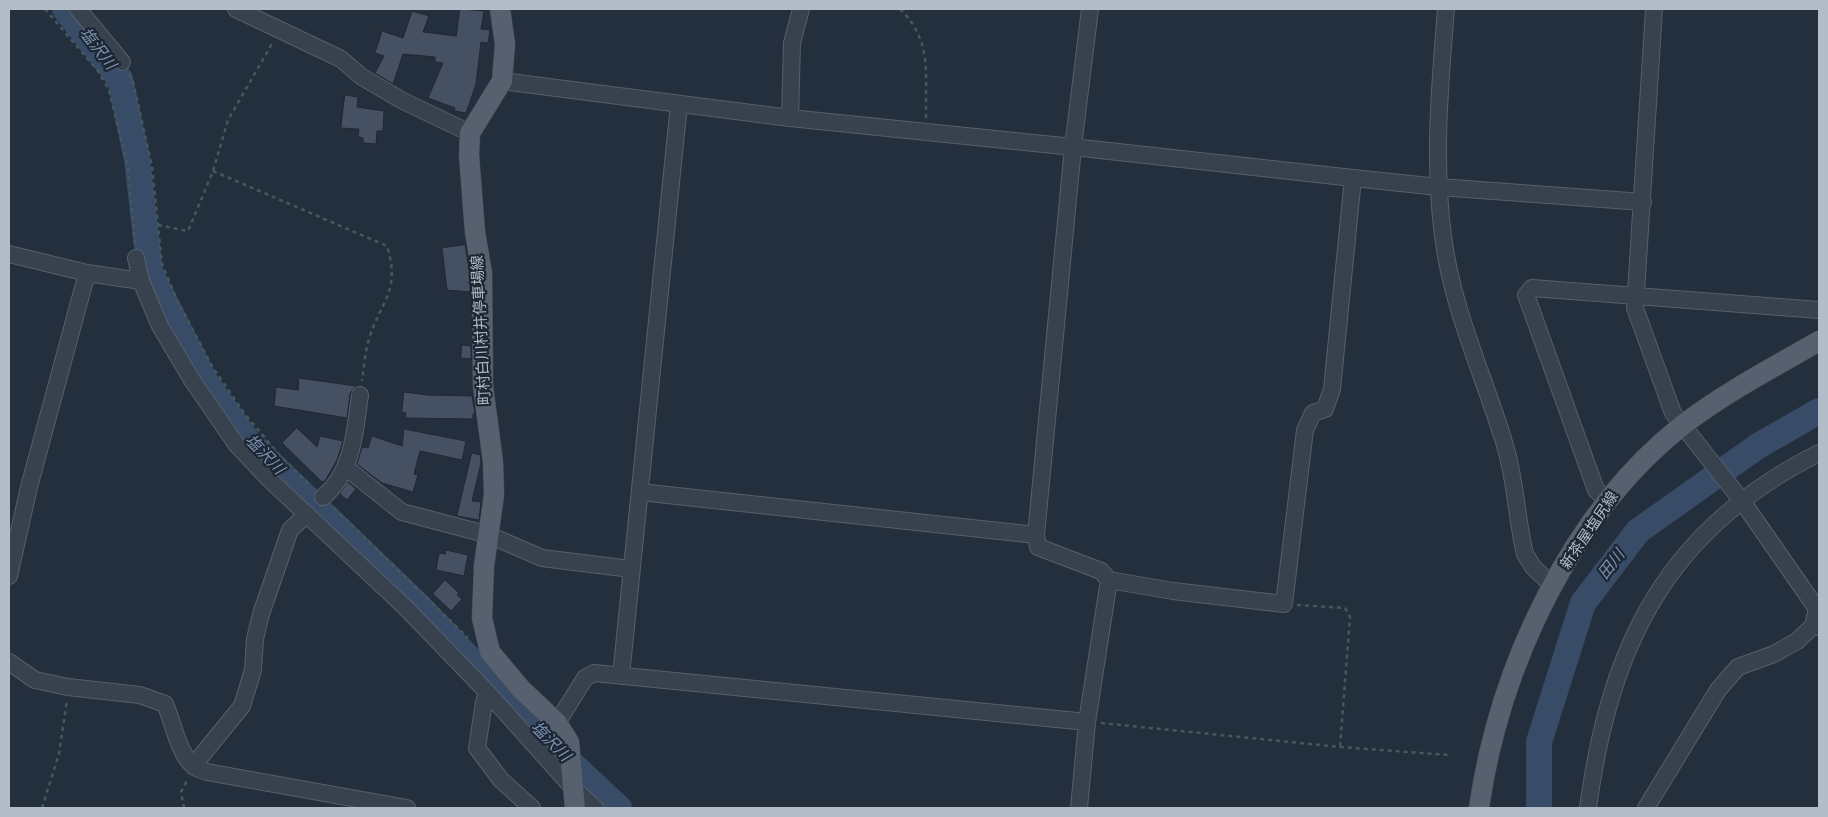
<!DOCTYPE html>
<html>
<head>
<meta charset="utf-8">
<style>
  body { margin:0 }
  #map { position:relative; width:1828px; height:817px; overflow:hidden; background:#242f3e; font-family:"Varela Round",sans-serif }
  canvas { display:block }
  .frame { position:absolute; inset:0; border:10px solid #b4bcc9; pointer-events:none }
</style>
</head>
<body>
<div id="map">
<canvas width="1828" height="817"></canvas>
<div class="frame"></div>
</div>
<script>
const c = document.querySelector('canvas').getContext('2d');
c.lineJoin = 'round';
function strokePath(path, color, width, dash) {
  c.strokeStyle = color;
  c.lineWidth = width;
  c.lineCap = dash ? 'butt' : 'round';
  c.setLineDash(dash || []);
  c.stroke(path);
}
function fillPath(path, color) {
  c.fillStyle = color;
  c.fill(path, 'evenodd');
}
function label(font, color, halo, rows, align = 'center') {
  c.font = font + ' "Varela Round","Noto Sans JP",sans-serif';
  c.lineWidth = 4.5;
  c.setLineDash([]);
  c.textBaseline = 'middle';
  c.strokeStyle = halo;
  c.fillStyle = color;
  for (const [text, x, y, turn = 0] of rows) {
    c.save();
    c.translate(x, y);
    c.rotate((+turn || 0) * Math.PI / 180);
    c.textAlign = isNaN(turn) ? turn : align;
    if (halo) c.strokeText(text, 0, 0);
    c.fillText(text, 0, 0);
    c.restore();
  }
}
const river = new Path2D(`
  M65,9l55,70 17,80 13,113 55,109 43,60 171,165 137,143 63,59
  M1539,808v-66l44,-139 55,-72 120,-85 61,-35`);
const building = new Path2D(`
  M460,9l24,2 -3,18 9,1 -2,13 -7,-1 -5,42 -10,29 -12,-2 1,-3 -27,-10 15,-35 -8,-1v-5l-32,-3 -10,30 -18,-11 9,-17 -9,-3 7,-22 21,7 9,-27 17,5 -6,16 33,4z
  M345,95l13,2 -1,10 27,4 -1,20h-6l-1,13 -13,-1v-5l-5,-1 1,-8 -18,-1z
  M465,245l5,29v18l-23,-2 -5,-42z
  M462,345l9,1v13l-10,-1z
  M299,378l57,8 -6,7 -3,25 -73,-12 2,-19 22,3z
  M404,392l23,3 45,1 3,18h-2v5l-68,-1 1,-5 -4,-1z
  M297,428l20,19 3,-11 23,5 -6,19 -12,21 -3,1 -40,-39z
  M404,429l62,12 -4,19 -42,-9 -6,23 4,1 -5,17 -31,-9 -25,-19 5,-17 6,1 4,-12 30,10z
  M472,453l8,2 1,8 -9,38 9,1 -2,18 -22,-4z
  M348,482l8,7 -9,11 -7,-6z
  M446,550l22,5 -4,21 -28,-6 3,-17 6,1z
  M445,580l14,13 -2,2 5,4 -11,12 -18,-17z`);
const path = new Path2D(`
  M45,9l53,62 11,19 19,78 7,76
  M900,9c33,32 25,66 26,109
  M129,74l4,8 19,84 10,98 15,36 35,66 32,47 37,44 31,30
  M213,171l174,75c14,46 -6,54 -18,93 -4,13 -5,29 -7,42
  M158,225l30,6 25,-60 15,-51 45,-78
  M334,508l134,130
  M1297,605l48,3 5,9 -10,130
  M1101,723l239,24 109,8
  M42,808l17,-54 8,-54
  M184,808l-3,-16 7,-13`);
const minor = new Path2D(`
  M78,9l44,53
  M236,9l105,50 21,18 41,24 67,32
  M1090,9l-17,138 -37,388 2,12 63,24 8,9 64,11 111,13 21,-174 8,-17 12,-4 7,-20 21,-211
  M1446,9c-6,75 -13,151 -3,227 9,73 40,137 61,206 12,37 12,75 21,112l8,13 20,19
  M1654,9l-19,299 38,105 69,88 75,108 -4,17
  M502,81l288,37 283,29 280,31 86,9 204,15
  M790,118l2,-75 9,-34
  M9,254l78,19 -58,214 -20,89
  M136,258l5,23 19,45 32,54 44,64 33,35 137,129 82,85 85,95 22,20
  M87,273l54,8
  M345,467l57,45 87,23 53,23 89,11
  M640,492l396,43
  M323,497c30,-24 32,-67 37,-102
  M1607,500l-11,-10 -70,-195 6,-7 287,22
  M9,662l26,18 33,7 72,8 25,9c8,18 13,48 28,62 3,3 10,4 14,6l200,36
  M621,676l58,-572
  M488,693l-4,9 -7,46 24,32 31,28
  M557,723l28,-45 9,-5 493,49
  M193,766l49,-60 11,-36 2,-31 6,-25 29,-84 17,-16
  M1079,808l8,-86 22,-142
  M1588,808c22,-164 79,-279 231,-355
  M1646,808l72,-118 20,-23 36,-13 23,-13 16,-15 6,1`);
const major = new Path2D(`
  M500,9l5,35 -3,37 -32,52 -1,22 6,77 7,41 1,113 10,76 1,33 -10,71 -2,52 8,34 31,37 36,34 12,19 6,66
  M1479,808c20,-140 92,-296 205,-384 42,-32 90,-57 135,-83`);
const streetNames = [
  ["町村白川村井停車場線",482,330,-93],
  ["新茶屋塩尻線",1590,531,-56]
];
const waterNames = [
  ["塩沢川",97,49,52],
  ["塩沢川",264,455,46],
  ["田川",1612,565,-52],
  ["塩沢川",550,742,45]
];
strokePath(river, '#394c67', 26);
fillPath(building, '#455162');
strokePath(building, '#1f2835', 1);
strokePath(minor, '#565f6c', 18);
strokePath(major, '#414a57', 21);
strokePath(path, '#44595c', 2.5, [4, 4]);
strokePath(minor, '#38414e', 16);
strokePath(major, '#56606e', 20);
label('15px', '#b4bcc9', '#1d2633', streetNames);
label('italic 16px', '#7c92b1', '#1d2633', waterNames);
</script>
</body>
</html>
